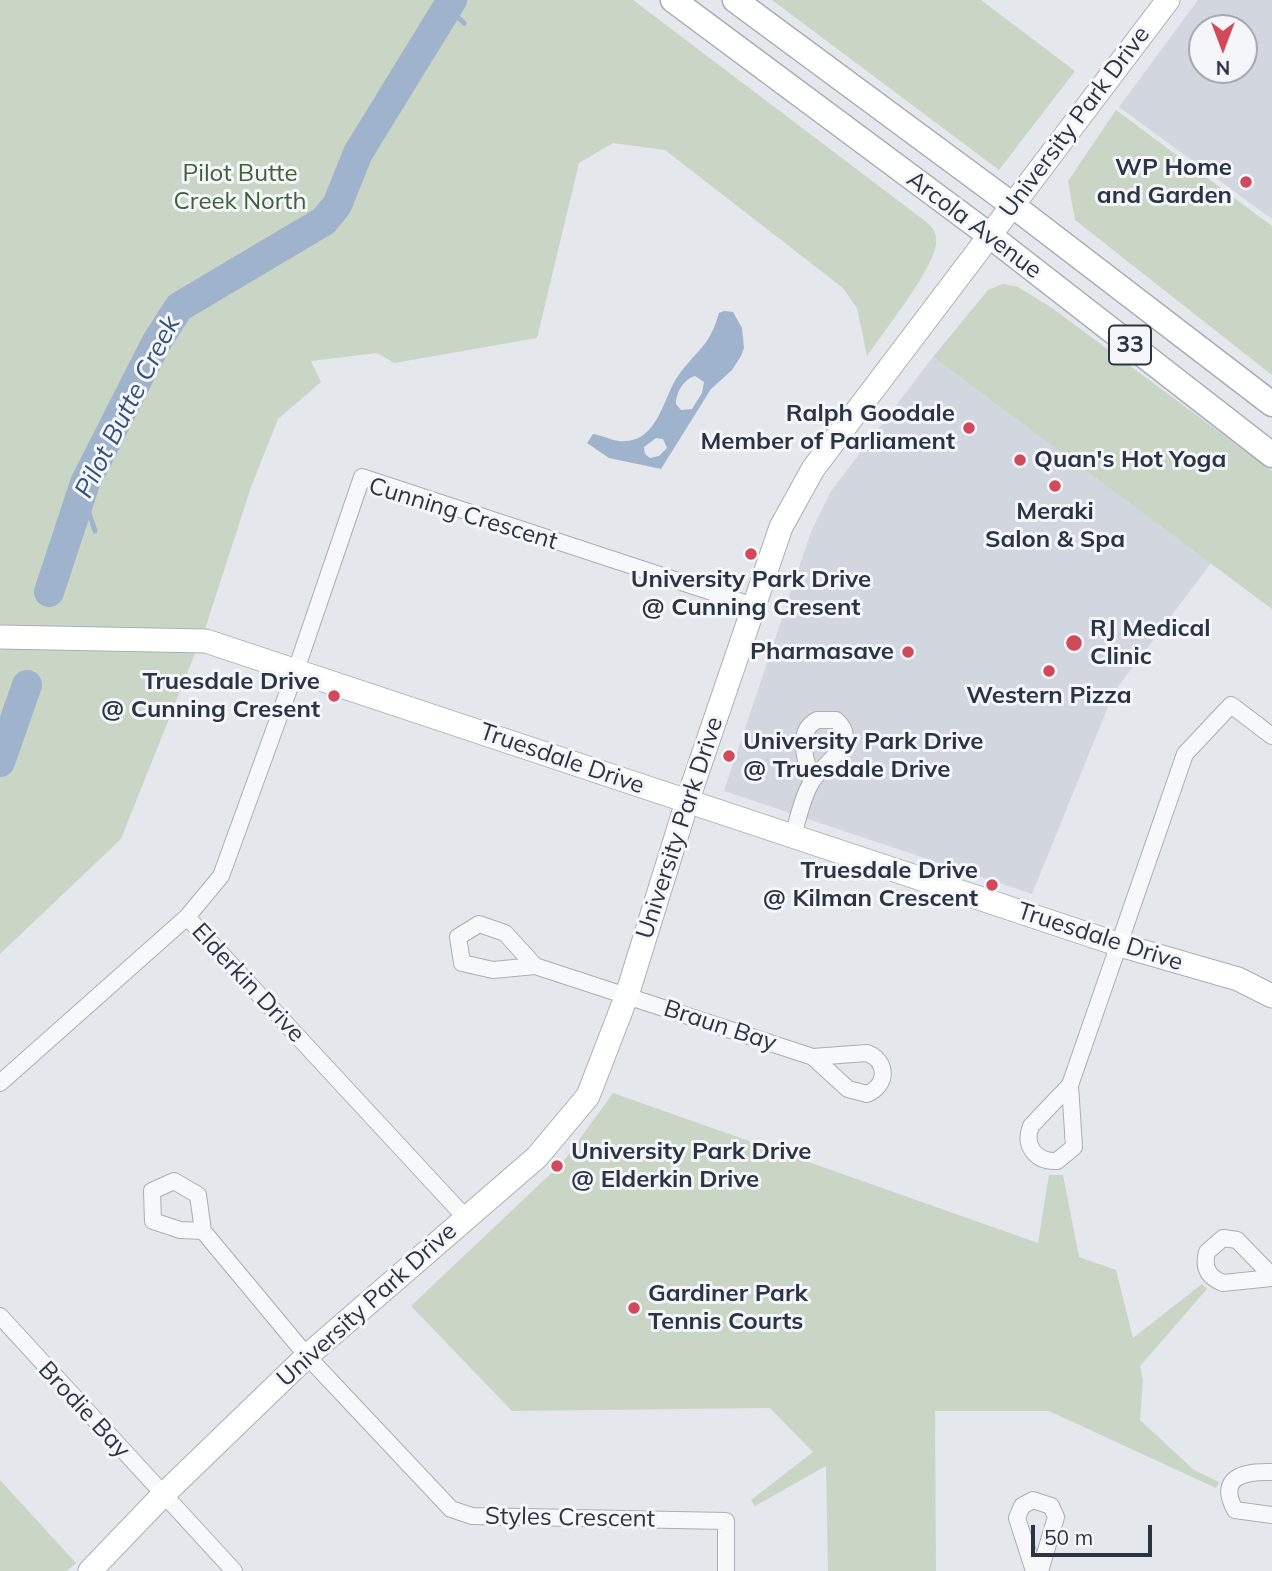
<!DOCTYPE html>
<html>
<head>
<meta charset="utf-8">
<style>
  body { margin:0 }
  #map { position:relative; width:1272px; height:1571px; overflow:hidden; background:#e4e7ec; font-family:Mulish,sans-serif }
  canvas { display:block }
  .north { position:absolute; left:1188px; top:14px; width:70px; height:70px; box-sizing:border-box; background:#f4f6f9; border:2px solid #a4a8b1; border-radius:50%; rotate:180deg; font-size:19px; font-weight:700; line-height:28px; text-align:center; color:#2b3445 }
  .north::after { content:''; display:block; margin:auto; width:24px; height:32px; background:#d1495b; clip-path:polygon(50% 0,100% 100%,50% 72%,0 100%) }
  .scale { position:absolute; left:1031px; top:1525px; width:121px; height:32px; box-sizing:border-box; border:4px solid #2b3445; border-top:0; padding-left:9px; font-size:21px; line-height:24px; white-space:nowrap; color:#2b3445; -webkit-text-stroke:5px #f4f6f9; paint-order:stroke }
</style>
</head>
<body>
<div id="map">
<canvas width="1272" height="1571"></canvas>
<div class="north">N</div>
<div class="scale">50 m</div>
</div>
<script>
const c = document.querySelector('canvas').getContext('2d');
c.lineJoin = 'round';
function fillPath(path, color) {
  c.fillStyle = color;
  c.fill(path, 'evenodd');
}
function strokePath(path, color, width, dash) {
  c.strokeStyle = color;
  c.lineWidth = width;
  c.lineCap = dash ? 'butt' : 'round';
  c.setLineDash(dash || []);
  c.stroke(path);
}
function label(font, color, halo, rows, align = 'center') {
  c.font = font + ' Mulish,sans-serif';
  c.lineWidth = 6;
  c.setLineDash([]);
  c.textBaseline = 'middle';
  c.strokeStyle = halo;
  c.fillStyle = color;
  for (const [text, x, y, turn = 0] of rows) {
    c.save();
    c.translate(x, y);
    c.rotate((+turn || 0) * Math.PI / 180);
    c.textAlign = isNaN(turn) ? turn : align;
    if (halo) c.strokeText(text, 0, 0);
    c.fillText(text, 0, 0);
    c.restore();
  }
}
const built = new Path2D(`
  M1198,0h74v219l-153,-112zM1244,28v42h-42v-42z
  M933,357l278,206 -97,129 -82,202 -308,-103 87,-259 20,-41z`);
const green = new Path2D(`
  M0,0h633l296,224c6,7 8,11 7,20 -4,28 -52,87 -69,112l-10,-48 -14,-20 -178,-138 -52,-7 -34,20 -42,175 -143,25 -17,-10 -66,8 10,21 -43,37 -27,68 -45,139 -85,213 -121,115z
  M772,0h209l94,71 -76,99z
  M1116,110l156,116v149l-197,-155 -7,-39z
  M1003,284l15,3 34,21 220,163v138l-339,-252 55,-67z
  M613,1093l425,150 11,-68h14l16,82 37,13 17,68 69,-54 5,5 -67,77 3,14 -3,40 54,50 25,12 -3,6 -167,-77h-114l1,160h-108l-2,-105 -71,40 -4,-6 62,-48 -43,-44 -258,3 -101,-105 152,-144z
  M0,1480l76,83 -9,8h-67z`);
const water = new Path2D(`
  M724,311l9,1 9,16 2,20 -3,8 -9,14 -21,19 -50,80 -52,-11 -22,-15 6,-9c9,1 17,6 26,7 39,4 44,-44 59,-65 19,-27 31,-28 41,-63zM695,376l9,6 -2,11 -10,16 -11,1 -5,-6c0,-12 8,-25 19,-28zM656,438l7,1 4,9 -8,8 -9,2 -5,-4 -1,-7z`);
const stream = new Path2D(`
  M452,0v12l12,11
  M71,487l14,-4
  M82,492l13,39`);
const river = new Path2D(`
  M49,592l36,-109 71,-140 23,-36 145,-86 13,-16 21,-52 94,-153
  M0,762l27,-77`);
const street = new Path2D(`
  M793,836c5,-17 9,-38 18,-53 10,-20 52,-39 25,-63h-19c-23,12 -10,42 -6,61
  M535,966l-30,-33 -26,-9 -21,13 4,26 31,7 42,-4 278,91
  M867,1053c21,8 21,32 0,41l-19,-5 -35,-32z
  M0,1083l187,-166
  M1070,1085l115,-331 46,-49 41,31
  M1070,1085l4,62 -17,14c-21,1 -34,-15 -26,-35z
  M465,1217l-278,-300 34,-41 75,-206 66,-193 392,129
  M203,1231l-23,-1 -27,-9 -1,-30 22,-10 24,14 5,36 104,125 144,153 21,7 254,5v50
  M1272,1276l-35,-36 -14,-2 -16,14c-4,15 1,25 16,31l49,-5
  M0,1316l234,255
  M1272,1472c-28,-1 -55,5 -37,38l37,5
  M1034,1571l-17,-53 5,-12 11,-6 18,6 5,11 -16,54`);
const secondary = new Path2D(`
  M0,637l206,4 914,304 118,34 34,17
  M90,1571l72,-75 145,-140 230,-199 51,-61 39,-101 60,-193 94,-275 32,-58 355,-469`);
const primary = new Path2D(`
  M673,0l316,235 283,220
  M735,0l276,204 261,200`);
const markers = [
  [1246,182,7,"#d1495b"],
  [969,428,7,"#d1495b"],
  [1020,460,7,"#d1495b"],
  [1055,486,7,"#d1495b"],
  [751,554,7,"#d1495b"],
  [1074,643,9,"#d1495b"],
  [908,652,7,"#d1495b"],
  [1049,671,7,"#d1495b"],
  [334,696,7,"#d1495b"],
  [729,756,7,"#d1495b"],
  [992,885,7,"#d1495b"],
  [557,1166,7,"#d1495b"],
  [634,1308,7,"#d1495b"]
];
const shields = [
  [1130,345,42]
];
const shieldNames = [
  ["33",1130,345]
];
const streetNames = [
  ["University Park Drive",1075,122,-53],
  ["Arcola Avenue",974,225,37],
  ["Cunning Crescent",463,514,17],
  ["Truesdale Drive",562,759,19],
  ["University Park Drive",680,828,-72],
  ["Truesdale Drive",1100,937,18],
  ["Elderkin Drive",248,983,47],
  ["Braun Bay",720,1026,18],
  ["University Park Drive",367,1305,-42],
  ["Brodie Bay",84,1410,47],
  ["Styles Crescent",570,1518,1]
];
const poiNames = [
  ["WP Home",1232,168],
  ["and Garden",1232,196],
  ["Ralph Goodale",955,414],
  ["Member of Parliament",955,442],
  ["Quan's Hot Yoga",1034,460,"left"],
  ["Meraki",1055,512,"center"],
  ["Salon & Spa",1055,540,"center"],
  ["University Park Drive",751,580,"center"],
  ["@ Cunning Cresent",751,608,"center"],
  ["RJ Medical",1090,629,"left"],
  ["Clinic",1090,657,"left"],
  ["Pharmasave",894,652],
  ["Truesdale Drive",320,682],
  ["@ Cunning Cresent",320,710],
  ["Western Pizza",1049,696,"center"],
  ["University Park Drive",743,742,"left"],
  ["@ Truesdale Drive",743,770,"left"],
  ["Truesdale Drive",978,871],
  ["@ Kilman Crescent",978,899],
  ["University Park Drive",571,1152,"left"],
  ["@ Elderkin Drive",571,1180,"left"],
  ["Gardiner Park",648,1294,"left"],
  ["Tennis Courts",648,1322,"left"]
];
const parkNames = [
  ["Pilot Butte",240,174],
  ["Creek North",240,202]
];
const waterNames = [
  ["Pilot Butte Creek",128,407,-63]
];
fillPath(built, '#d2d6de');
fillPath(green, '#c9d6c5');
fillPath(water, '#9fb4cc');
strokePath(stream, '#9fb4cc', 5);
strokePath(river, '#9fb4cc', 30);
strokePath(street, '#a9aeb7', 18);
strokePath(secondary, '#a9aeb7', 25);
strokePath(primary, '#a3abb8', 27);
strokePath(street, '#f7f8fa', 16);
strokePath(secondary, '#fff', 23);
strokePath(primary, '#fff', 24);
for (const [x, y, r, color] of markers) {
  const dot = new Path2D();
  dot.arc(x, y, r, 0, 2 * Math.PI);
  c.fillStyle = color;
  c.fill(dot);
  strokePath(dot, '#f4f6f9', 2.5);
}
for (const [x, y, w] of shields) {
  const box = new Path2D();
  box.roundRect(x - w / 2, y - 19.5, w, 39, 5);
  c.fillStyle = '#f4f6f9';
  c.fill(box);
  strokePath(box, '#2b3445', 2);
}
label('bold 23px', '#2b3445', null, shieldNames);
label('24px', '#2b3445', '#f4f6f9', streetNames);
label('bold 24px', '#2b3445', '#f4f6f9', poiNames, 'right');
label('24px', '#3f6138', '#f4f6f9', parkNames);
label('italic 26px', '#34527a', '#f4f6f9', waterNames);
</script>
</body>
</html>
